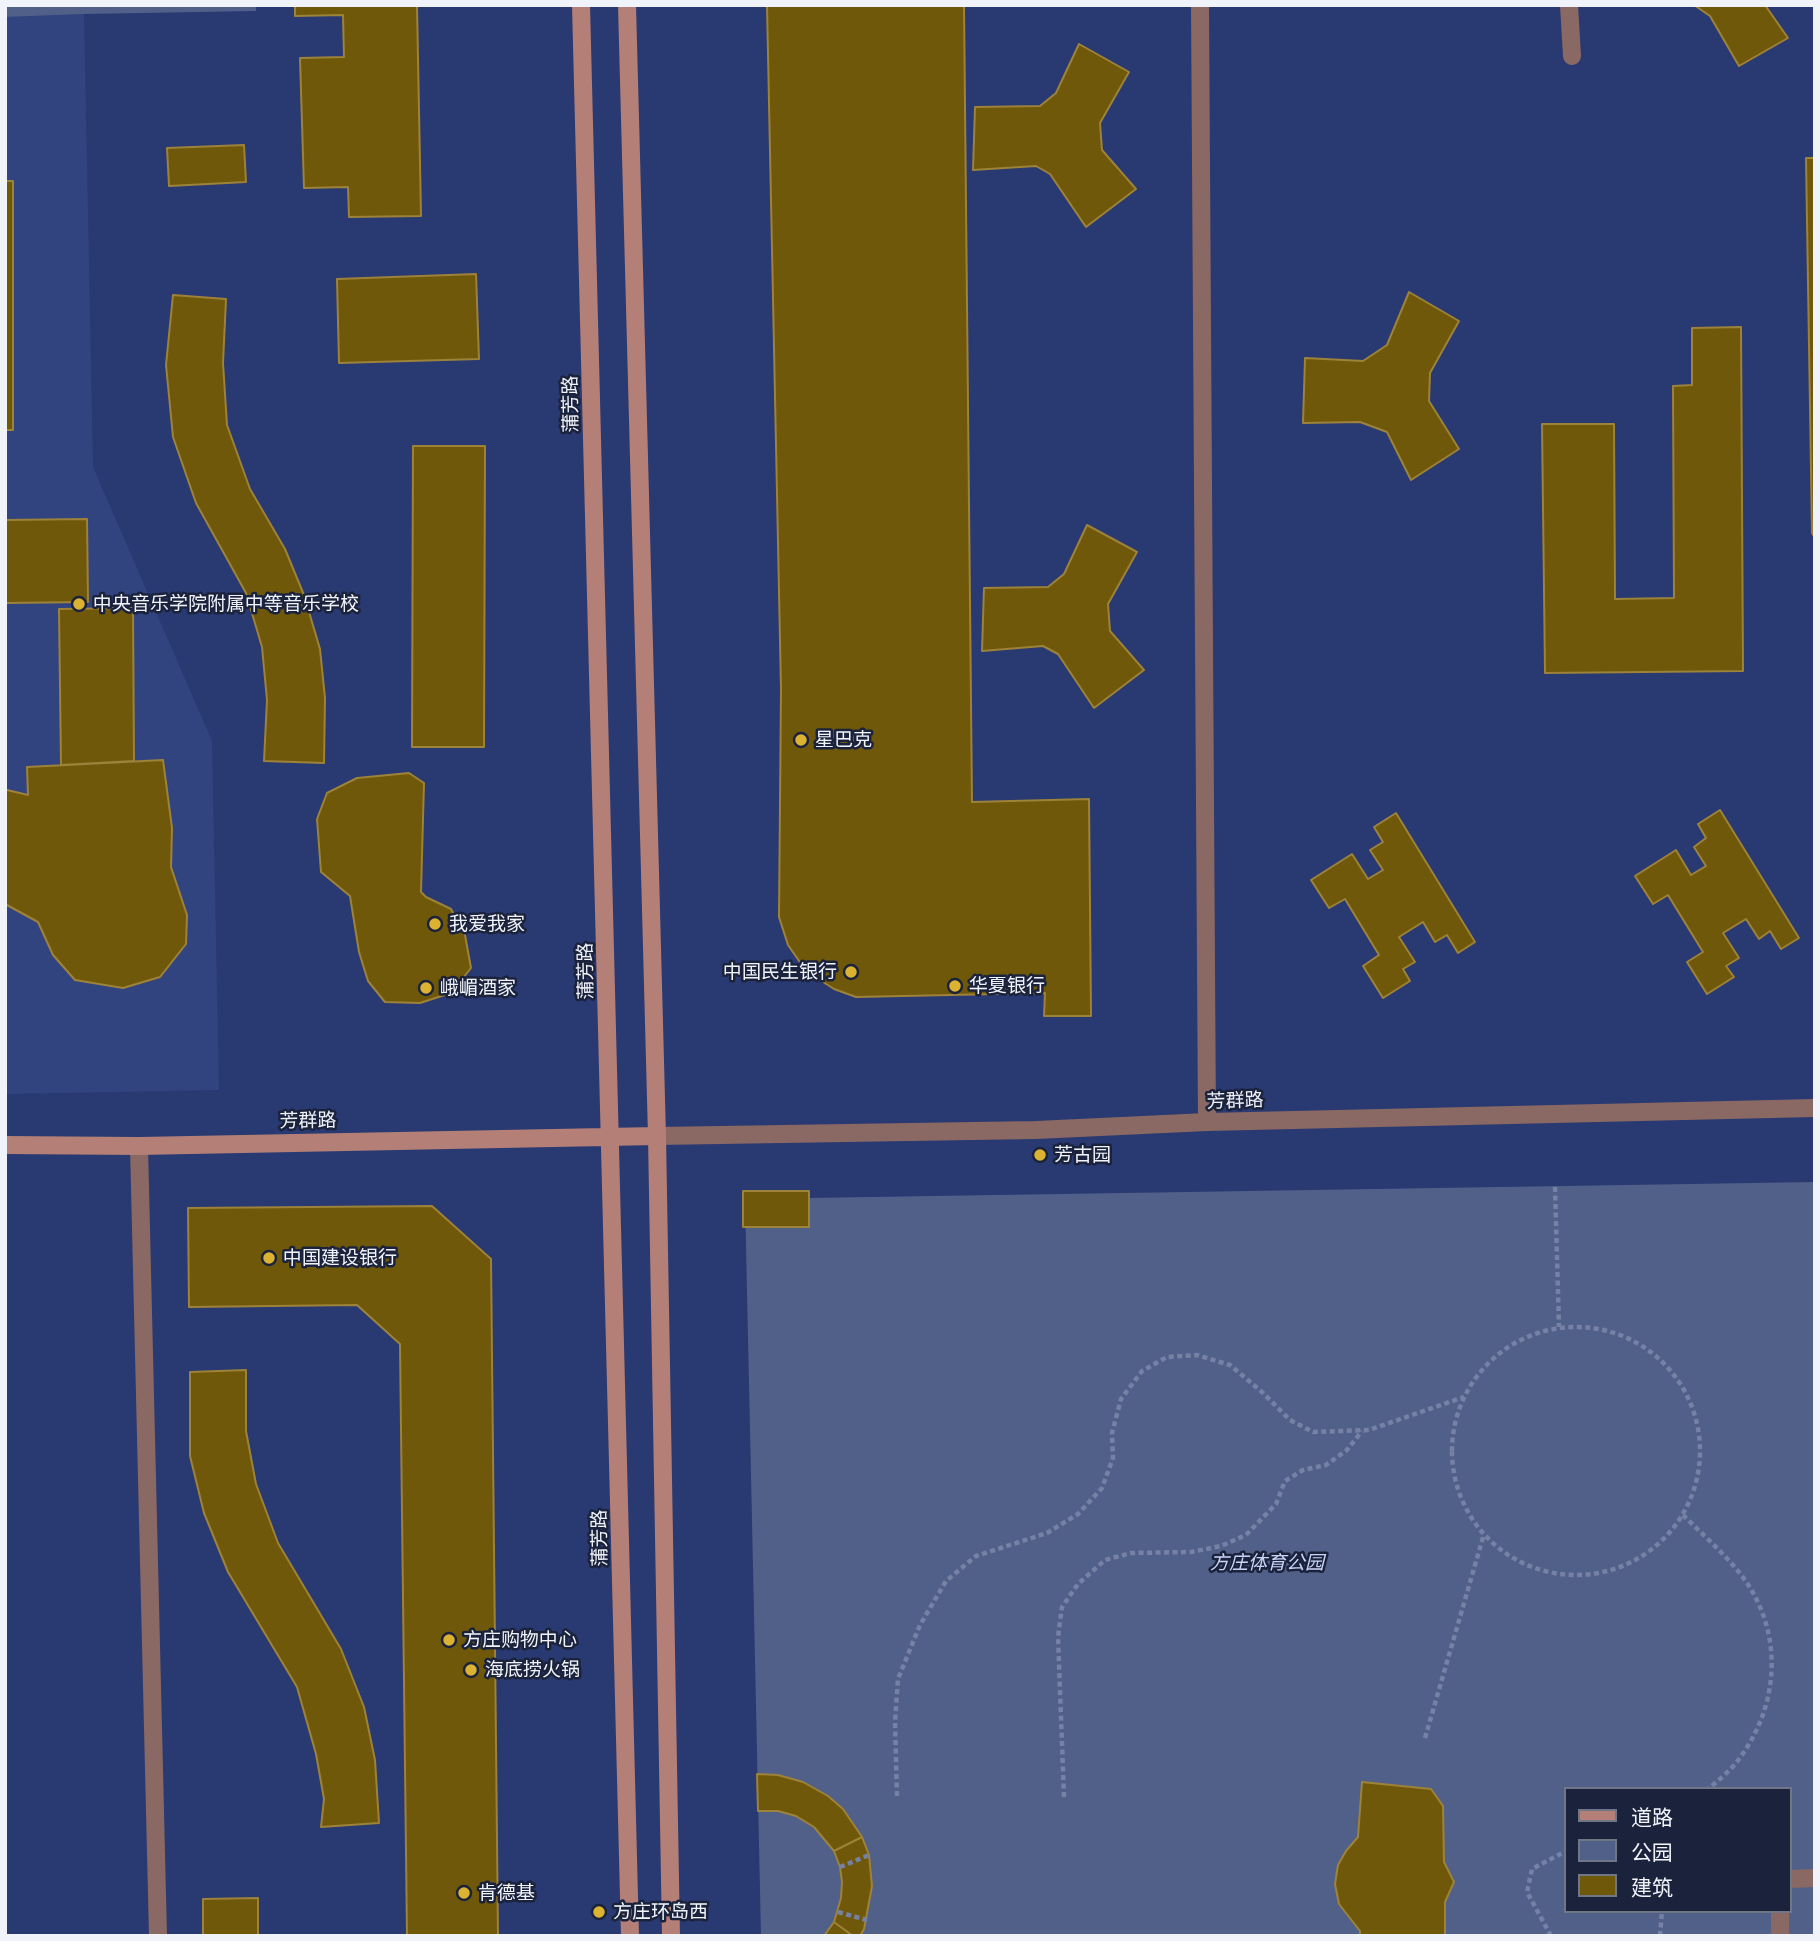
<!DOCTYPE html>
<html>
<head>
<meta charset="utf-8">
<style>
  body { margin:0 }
  #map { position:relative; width:1820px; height:1941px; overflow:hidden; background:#293971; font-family:"Crimson Pro","Noto Sans SC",serif }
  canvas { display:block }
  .frame { position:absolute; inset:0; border:7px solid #f0f3fa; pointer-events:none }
  .legend { position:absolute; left:1564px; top:1787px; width:228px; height:126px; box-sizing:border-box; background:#1b233c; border:2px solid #707688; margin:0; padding:9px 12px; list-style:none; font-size:21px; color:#f0f3fa }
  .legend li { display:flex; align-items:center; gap:14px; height:35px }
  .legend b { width:35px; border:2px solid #707688 }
</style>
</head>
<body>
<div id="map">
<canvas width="1820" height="1941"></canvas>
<div class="frame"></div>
<ul class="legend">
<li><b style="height:9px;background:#b37f77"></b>道路</li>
<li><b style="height:19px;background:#516089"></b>公园</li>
<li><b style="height:19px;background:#70580b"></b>建筑</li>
</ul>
</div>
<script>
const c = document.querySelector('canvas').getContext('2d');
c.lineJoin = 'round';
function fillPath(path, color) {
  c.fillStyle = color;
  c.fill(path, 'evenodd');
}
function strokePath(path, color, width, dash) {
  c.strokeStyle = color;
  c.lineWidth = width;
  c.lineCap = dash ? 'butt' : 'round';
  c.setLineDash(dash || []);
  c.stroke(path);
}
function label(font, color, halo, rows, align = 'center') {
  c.font = font + ' "Crimson Pro","Noto Sans SC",serif';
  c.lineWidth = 5;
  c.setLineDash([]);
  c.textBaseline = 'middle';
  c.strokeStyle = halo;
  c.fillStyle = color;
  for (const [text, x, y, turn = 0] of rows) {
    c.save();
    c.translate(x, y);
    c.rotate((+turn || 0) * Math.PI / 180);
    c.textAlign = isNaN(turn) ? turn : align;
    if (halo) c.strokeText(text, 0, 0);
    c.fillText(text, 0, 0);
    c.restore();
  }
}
const built = new Path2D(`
  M84,14l9,453 119,274 7,349 -214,4v-1077z`);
const green = new Path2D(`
  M5,5h251v6l-172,3 -79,3z
  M1815,1182v754h-1054l-16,-737zM1566,1789h224v122h-224z`);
const building = new Path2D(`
  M295,5h122l4,211 -72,1 -1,-30 -44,1 -4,-130 44,-1 -1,-42 -48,1z
  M767,5h197l8,797 117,-3 2,217h-47l1,-23 -189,4 -22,-8 -28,-18 -18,-26 -9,-28 2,-228z
  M1694,5h71l23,33 -49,28 -29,-50z
  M1079,44l50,28 -29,51 2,27 34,39 -50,38 -36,-53 -14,-8 -63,4 2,-63 65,-1 16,-13z
  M244,145l2,37 -77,4 -2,-38z
  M1806,158h9v380l-3,-5z
  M5,181h8v249h-8z
  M476,274l3,85 -140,4 -2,-84z
  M1409,292l50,29 -29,52 -1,28 30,48 -48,31 -24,-48 -27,-10 -57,1 2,-65 58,3 24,-16z
  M173,295l53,4 -3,64 4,62 23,64 35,60 19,46 16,54 5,49 -1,65 -60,-2 3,-61 -5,-53 -16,-54 -50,-90 -23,-66 -7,-72z
  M1741,327l2,344 -198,2 -3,-249h72l1,175 59,-1 -1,-212 19,-1v-57z
  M413,446h72l-1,301h-72z
  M87,519l1,83 -83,1v-83z
  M1087,525l50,27 -29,52 2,27 34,39 -50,38 -36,-54 -15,-8 -61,5 2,-63 64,-1 16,-13z
  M133,608l1,153 -73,4 -2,-156z
  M163,760l9,68 -1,39 16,48 -1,29 -26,33 -37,11 -48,-8 -22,-25 -15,-33 -33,-18v-112l2,-2 21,5 -1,-28z
  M409,773l15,10 -3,109 5,5 25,12 14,26 6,33 -20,25 -31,10 -35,-1 -17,-21 -9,-29 -9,-56 -29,-24 -4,-53 10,-26 30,-15z
  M1720,810l79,128 -18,11 -11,-18 -11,8 -13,-20 -23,14 16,25 -13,8 8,11 -27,17 -20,-32 16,-10 -35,-57 -15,9 -18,-28 41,-26 15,25 15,-9 -12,-19 12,-9 -8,-14z
  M1396,813l79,129 -17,11 -11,-18 -12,7 -12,-20 -24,15 16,25 -12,7 7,12 -27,17 -20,-32 16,-11 -34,-56 -16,9 -18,-28 41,-26 16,25 15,-9 -13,-20 13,-8 -9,-15z
  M743,1191h66v36h-66z
  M432,1206l59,53 7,677h-91l-7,-592 -43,-39 -168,2 -1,-99z
  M246,1370v61l10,53 22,59 63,106 23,58 11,53 4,63 -58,4 3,-28 -8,-45 -19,-67 -69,-115 -24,-59 -14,-57v-84z
  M757,1774l21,1 25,7 25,14 15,13 19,28 -28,14 -20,-24 -18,-11 -18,-5h-20z
  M1362,1782l69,7 12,17 1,56 10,20 -9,20v34h-85v-5l-21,-27 -4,-20 3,-19 8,-14 12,-14z
  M862,1837l7,18 3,31 -8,43 -4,7h-7l-19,-14 7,-24 1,-16 -2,-15 -6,-16z
  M258,1898v38h-55v-37z
  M834,1922l19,14h-29z`);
const path = new Path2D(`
  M1555,1187l4,140
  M1452 1451a124 124 0 1 1 248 0a124 124 0 1 1-248 0Z
  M1683,1515c19,19 42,39 59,61 42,56 38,128 -3,183 -8,11 -20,21 -31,30
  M1425,1738l59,-204
  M897,1796l-2,-74 3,-43 22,-54 26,-44 30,-25 71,-23 31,-19 24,-26 11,-30 -1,-25 9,-34 21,-28 25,-14 30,-2 33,10 32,27 28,28 23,12 56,-2 95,-33
  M1064,1797l-6,-160 4,-30 16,-23 27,-24 26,-7 60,-1 30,-6 25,-11 30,-31 9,-23 18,-11 23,-5 21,-15 15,-19
  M840,1867l29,-12
  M838,1912l29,8
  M1551,1936l-24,-44 5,-23 34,-18
  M1660,1936l2,-25`);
const lane = new Path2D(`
  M1790,1879l25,-1
  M1780,1911v25`);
const street = new Path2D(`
  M1200,5l7,1117
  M1569,5l3,51
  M657,1136l379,-6 171,-8 608,-14
  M139,1146l19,790`);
const secondary = new Path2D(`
  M581,5l49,1931
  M627,5l30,1131 14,800
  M5,1145l134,1 518,-10`);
const markers = [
  [79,604,7,"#dcb233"],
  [801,740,7,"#dcb233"],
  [435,924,7,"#dcb233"],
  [851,972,7,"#dcb233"],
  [955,986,7,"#dcb233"],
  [426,988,7,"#dcb233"],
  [1040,1155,7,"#dcb233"],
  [269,1258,7,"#dcb233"],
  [449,1640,7,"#dcb233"],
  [471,1670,7,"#dcb233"],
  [464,1893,7,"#dcb233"],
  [599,1912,7,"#dcb233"]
];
const streetNames = [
  ["蒲芳路",571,404,-91],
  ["蒲芳路",586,971,-91],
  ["芳群路",1235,1101,-2],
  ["芳群路",308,1121,-1],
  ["蒲芳路",600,1538,-91]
];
const poiNames = [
  ["中央音乐学院附属中等音乐学校",93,604],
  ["星巴克",815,740],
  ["我爱我家",449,924],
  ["中国民生银行",837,972,"right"],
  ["华夏银行",969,986],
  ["峨嵋酒家",440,988],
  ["芳古园",1054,1155],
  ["中国建设银行",283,1258],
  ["方庄购物中心",463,1640],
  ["海底捞火锅",485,1670],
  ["肯德基",478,1893],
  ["方庄环岛西",613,1912]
];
const parkNames = [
  ["方庄体育公园",1267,1563]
];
fillPath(built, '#324480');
fillPath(green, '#516089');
fillPath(building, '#70580b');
strokePath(building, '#9d8239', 2);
strokePath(path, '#7681a6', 4.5, [5, 3.5]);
strokePath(lane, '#8a6863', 18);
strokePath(street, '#8a6863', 18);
strokePath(secondary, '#b37f77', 18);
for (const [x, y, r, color] of markers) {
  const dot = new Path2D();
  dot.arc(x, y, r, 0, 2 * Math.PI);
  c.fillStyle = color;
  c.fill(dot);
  strokePath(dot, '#1b233c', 2.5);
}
label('19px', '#f0f3fa', '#1b233c', streetNames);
label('19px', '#f0f3fa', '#1b233c', poiNames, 'left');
label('italic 19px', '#c7d4f6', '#1b233c', parkNames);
</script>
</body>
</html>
